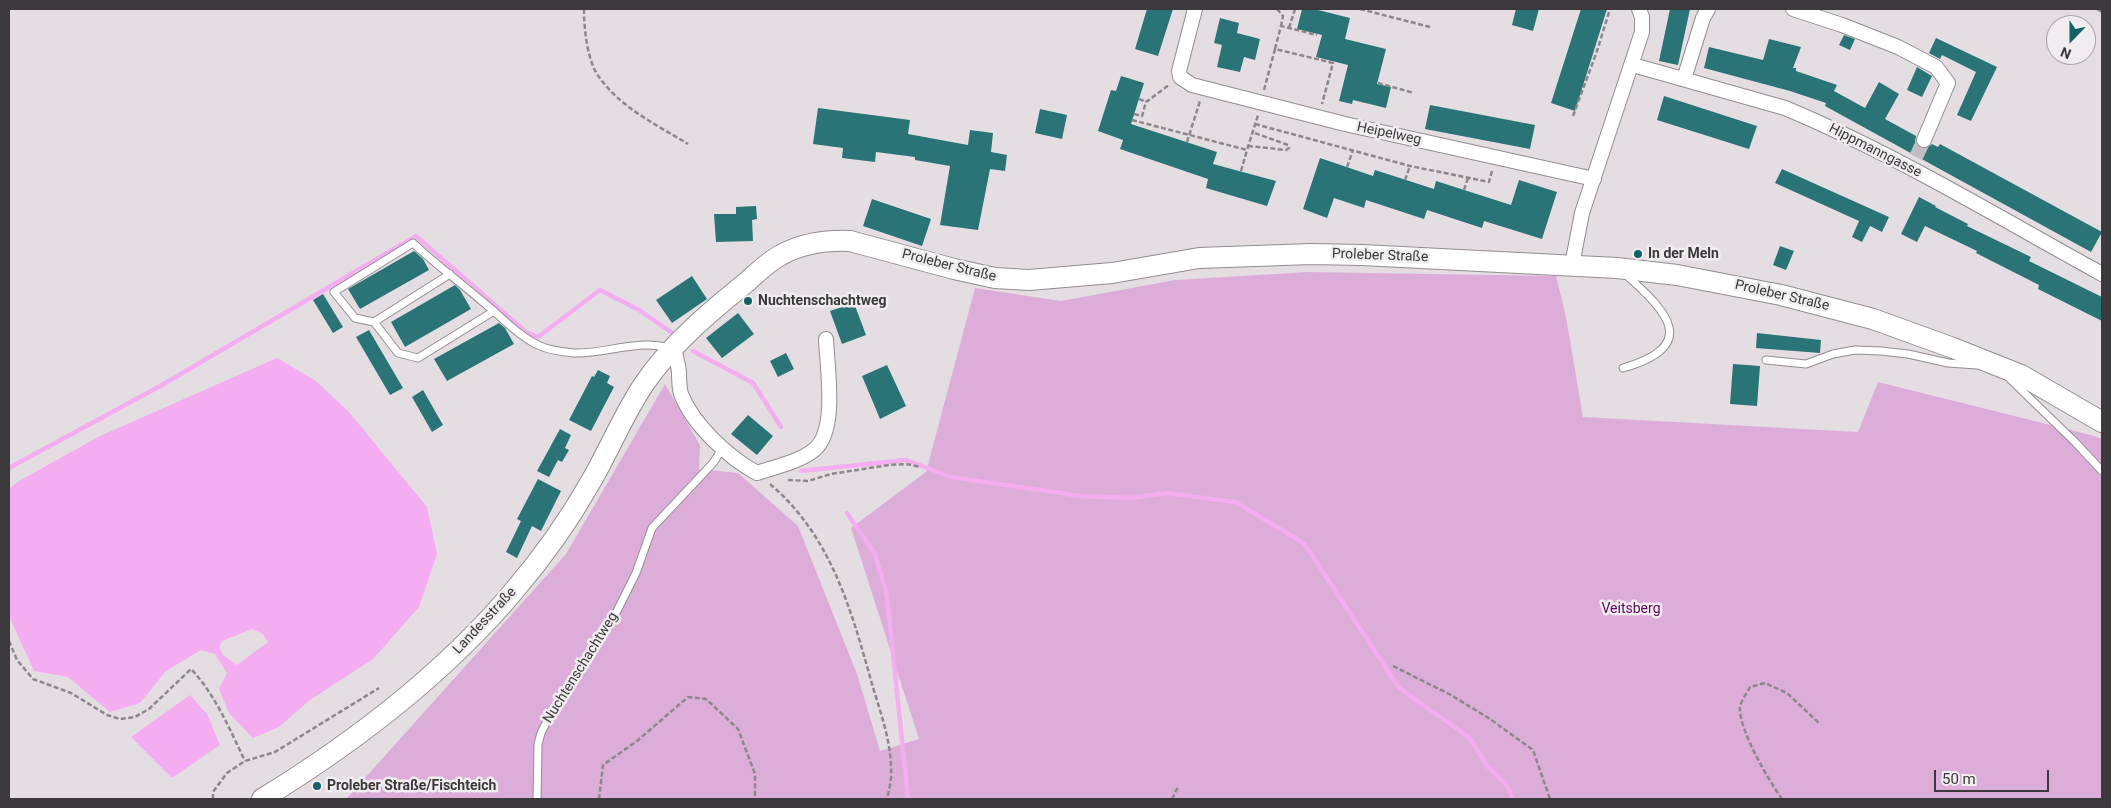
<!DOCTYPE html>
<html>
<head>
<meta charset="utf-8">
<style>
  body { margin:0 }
  #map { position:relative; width:2111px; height:808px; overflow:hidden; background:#e4dee3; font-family:Roboto,sans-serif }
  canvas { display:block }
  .frame { position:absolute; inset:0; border:10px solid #3b393b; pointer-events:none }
  .north { position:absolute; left:2046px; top:15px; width:50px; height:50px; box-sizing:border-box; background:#f1ecf0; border:1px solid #a8a4a8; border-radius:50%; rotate:202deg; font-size:14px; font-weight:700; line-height:20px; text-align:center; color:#3b393b }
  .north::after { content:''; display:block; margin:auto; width:18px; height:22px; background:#126366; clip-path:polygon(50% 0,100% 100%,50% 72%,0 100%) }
  .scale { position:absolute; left:1934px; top:770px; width:115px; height:22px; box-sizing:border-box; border:2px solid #3b393b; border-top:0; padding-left:6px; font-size:15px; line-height:18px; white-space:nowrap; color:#3b393b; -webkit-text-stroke:4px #f1ecf0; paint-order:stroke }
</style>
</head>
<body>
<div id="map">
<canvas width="2111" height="808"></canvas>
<div class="frame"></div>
<div class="north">N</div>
<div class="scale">50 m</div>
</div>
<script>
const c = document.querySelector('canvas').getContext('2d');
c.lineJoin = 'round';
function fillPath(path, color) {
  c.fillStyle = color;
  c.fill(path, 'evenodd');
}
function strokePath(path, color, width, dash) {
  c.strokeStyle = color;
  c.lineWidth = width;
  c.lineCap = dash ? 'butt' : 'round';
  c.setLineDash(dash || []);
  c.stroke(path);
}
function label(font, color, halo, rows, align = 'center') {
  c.font = font + ' Roboto,sans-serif';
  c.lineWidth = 5;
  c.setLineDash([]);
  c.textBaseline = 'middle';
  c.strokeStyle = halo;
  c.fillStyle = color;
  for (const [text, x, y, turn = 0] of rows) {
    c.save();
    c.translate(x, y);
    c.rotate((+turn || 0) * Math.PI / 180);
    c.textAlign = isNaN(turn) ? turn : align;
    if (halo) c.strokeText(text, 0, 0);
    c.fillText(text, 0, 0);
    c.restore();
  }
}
const green = new Path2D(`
  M1308,272l248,4 10,41 17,100 275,15 20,-50 213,53 11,4v360h-1756l220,-245 99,-170 35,61 -1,24 39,4 60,53 59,148 23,77 39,-12 -68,-211 75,-56 49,-184 86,13 114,-21z`);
const water = new Path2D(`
  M277,358l39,23 33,31 78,95 10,47 -18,53 -46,52 -63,41 -31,27 -26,11 -24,-25 -10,-24 8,-16 -12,-19 -14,-4 -35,21 -26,32 -30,9 -42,-35 -34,-6 -25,-55v-127l10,-8 81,-45zM252,629l11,5 5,8 -31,23 -14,-10 -4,-8 3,-6z
  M190,695l17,19 13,31 -48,33 -41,-41z`);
const stream = new Path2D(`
  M693,351l60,32 28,44
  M9,468l153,-83 254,-149 110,96 12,5 62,-47 39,20 32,22
  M801,471l105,-11 45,17 130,19 51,2 34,-5 69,9 69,41 95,145 71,50 17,28 19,18 7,15
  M847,513l28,41 12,41 21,204`);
const building = new Path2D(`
  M1147,9h26l-15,47 -23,-7z
  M1302,9h12l36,9 -5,21 41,10 -9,35 14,3 -5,21 -33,-8 -1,4 -13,-3 9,-36 -32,-8 6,-22 -25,-6z
  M1516,9h23l-6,22 -21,-6z
  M1581,9h26l-32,102 -24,-8z
  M1670,9h20l-12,56 -19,-4z
  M1220,18l19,5 -2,10 23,6 -5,21 -11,-3 -4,15 -23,-5 5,-22 -8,-2z
  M1844,35l11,4 -5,11 -11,-5z
  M1936,38l61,29 -26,54 -14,-6 19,-43 -34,-17 -2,4 -11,-6z
  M1769,39l32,8 -8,21h3v3l41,14 -3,6 31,17 14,-26 20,12 -14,25 31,17 -1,6 5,6 6,1 6,-5 6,3 2,-3 162,88 -11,20 -266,-146 1,-3 -36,-12 -86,-23 5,-21 54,13z
  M1917,67l15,9 -10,21 -15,-7z
  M1121,76l23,7 -13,41 86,28 -4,12 63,17 -9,25 -61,-18 2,-9 -88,-30 3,-9 -25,-9 13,-41 5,1z
  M1664,96l93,30 -8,23 -92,-29z
  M1430,105l105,20 -5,24 -105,-20z
  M818,108l92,12 -2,14 60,11 2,-15 23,3 -2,19 16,3 -2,16 -15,-2 -12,61 -38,-5 10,-59 -35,-6v-3l-39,-5 -1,10 -33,-4 1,-10 -30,-4z
  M1040,109l27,6 -5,24 -27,-6z
  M1320,158l53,18 2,-6 59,19 2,-8 75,24 8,-25 38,12 -15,47 -58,-18 -2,7 -55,-18 -3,9 -58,-19 -2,8 -30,-10 -7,20 -24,-9z
  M1782,169l107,48 -7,15 -12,-6 -8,16 -10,-5 7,-16 -84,-38z
  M1919,197l17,9 -1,1 33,17 -1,2 64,31 -2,4 73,36v24l-64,-32 1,-4 -63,-32 1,-2 -52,-25 -8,16 -16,-8z
  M872,199l59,20 -9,27 -59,-20z
  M756,206l1,13 -5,1 1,21 -37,1 -2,-28h22v-7z
  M1780,246l14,5 -8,19 -13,-5z
  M414,251l9,8 6,11 -69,39 -12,-20z
  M692,276l15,23 -35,24 -16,-23z
  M455,285l5,5 11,19 -66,38 -14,-25z
  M323,294l20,33 -10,6 -20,-33z
  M854,303l12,32 -24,9 -12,-33z
  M738,313l16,21 -32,24 -16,-20z
  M499,323l6,5 9,16 -67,37 -13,-22z
  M369,330l34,58 -13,7 -34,-58z
  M1757,333l64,7 -1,13 -64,-5z
  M786,353l8,16 -16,8 -8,-16z
  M1733,364l27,2 -3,40 -27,-2z
  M887,365l19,41 -26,13 -18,-43z
  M598,370l12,6 -3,7 7,4 -23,44 -22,-11 23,-44 2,1z
  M423,390l20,35 -11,7 -20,-35z
  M748,415l25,21 -16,19 -26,-21z
  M560,429l11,6 -6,13 4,2 -7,12 -4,-2 -9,17 -12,-6z
  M538,479l23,12 -20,40 -9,-5 -15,32 -11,-6 15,-31 -4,-2z`);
const streetTunnel = new Path2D(`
  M1916,157l8,-17`);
const path = new Path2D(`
  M584,9c0,19 3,52 15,68 22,31 58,48 89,67
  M1277,9l6,7 -2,10
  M1360,9l70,18
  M2097,9l5,3
  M1289,28l6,-19
  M1275,49l6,-23 36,9
  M1378,83l36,10
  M1264,90l11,-41 58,14 -11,41
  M1139,99l7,3
  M1134,114l8,2 4,-14 23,-17
  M1573,116l24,-65 13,-42
  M1132,120l115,30 11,-35
  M1255,124l155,42 79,16 3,-11
  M1187,142l13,-41
  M1248,146l38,4 3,-2 -1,-3 -36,-13
  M1347,167l6,-17
  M1241,171l6,-21
  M1405,180l5,-14
  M1464,190l4,-12
  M788,480l20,1 23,-7 58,-9 17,-1 15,3
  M770,484c59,50 80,121 100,193 8,29 21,61 21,92 1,10 -2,21 -4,30
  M9,641l8,19 16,19 38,14 36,22 13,4 15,-2 14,-8 42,-40c24,25 39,61 54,92
  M1393,666l58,29 39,24 43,31 17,49
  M213,799v-7l14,-19 18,-12 30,-9 104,-64
  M599,799l4,-34 34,-24 51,-44 18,2 32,30 17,45v25
  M1172,799l6,-12
  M1782,799c-13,-18 -43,-69 -42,-91 0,-6 7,-15 10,-21l15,-4 22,10 32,30`);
const lane = new Path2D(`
  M494,311l-76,47 -20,-5 -24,-31 -19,-4 -21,-26 79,-49c22,21 47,39 70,59 19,15 35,34 57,44 9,4 24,6 34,7 32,1 63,-14 95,-5
  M374,322l76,-48
  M1766,360l40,4 27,-10 22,-4 26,1 27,3 40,9 29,2
  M1623,368c77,-22 45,-56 2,-94
  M2008,377l67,65 27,29
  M537,799l1,-55 3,-11 10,-20 64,-98 21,-42 16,-45 61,-65 9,-14`);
const street = new Path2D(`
  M1195,9l-16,62 1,6 12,8 153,39 249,55
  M1793,9l49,16 56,22 38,20 12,16 -24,57
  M1633,65l152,43c110,46 213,109 317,166
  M1684,79l19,-61 5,-9
  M1572,265l10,-52 60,-181v-15l-3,-8
  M674,349c2,7 4,15 5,23 0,7 0,15 2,22 12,31 48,64 76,79 18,-6 42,-11 57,-23 24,-19 13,-83 12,-111`);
const secondary = new Path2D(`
  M262,799c93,-57 180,-123 251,-207 29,-34 55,-70 77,-109 19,-32 33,-68 54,-99 27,-40 67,-73 104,-103 10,-9 21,-20 33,-26 20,-11 46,-15 69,-14l104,28 41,9 34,2 83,-7 87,-15 112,-4 51,1 255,13 60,7 104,20 92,24 80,29 68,27 81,47`);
const markers = [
  [1638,254,5,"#126366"],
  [748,301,5,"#126366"],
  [317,786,5,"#126366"]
];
const streetNames = [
  ["Heipelweg",1389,134,12],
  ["Hippmanngasse",1875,151,27],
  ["Proleber Straße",1380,256,2],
  ["Proleber Straße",949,266,14],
  ["Proleber Straße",1782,296,13],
  ["Landesstraße",485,621,-47],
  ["Nuchtenschachtweg",581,668,-58]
];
const poiNames = [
  ["In der Meln",1648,254],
  ["Nuchtenschachtweg",758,301],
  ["Proleber Straße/Fischteich",327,786]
];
const parkNames = [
  ["Veitsberg",1631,609]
];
fillPath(green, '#ddadda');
fillPath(water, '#f4adf0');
strokePath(stream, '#f4adf0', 4.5);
fillPath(building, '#2a7478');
strokePath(streetTunnel, '#c2bdc1', 14, [14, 7]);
strokePath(lane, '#928d92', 9);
strokePath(street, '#928d92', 16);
strokePath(secondary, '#928d92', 22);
strokePath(path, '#8b878a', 2.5, [5, 2.5]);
strokePath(lane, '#fff', 7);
strokePath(street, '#fff', 14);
strokePath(secondary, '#fff', 20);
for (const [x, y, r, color] of markers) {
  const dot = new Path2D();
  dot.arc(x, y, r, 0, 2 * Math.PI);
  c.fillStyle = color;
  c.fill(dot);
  strokePath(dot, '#f1ecf0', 2);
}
label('14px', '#3b393b', '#f1ecf0', streetNames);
label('bold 14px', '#3b393b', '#f1ecf0', poiNames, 'left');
label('14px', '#5e075e', '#f1ecf0', parkNames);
</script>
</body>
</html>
